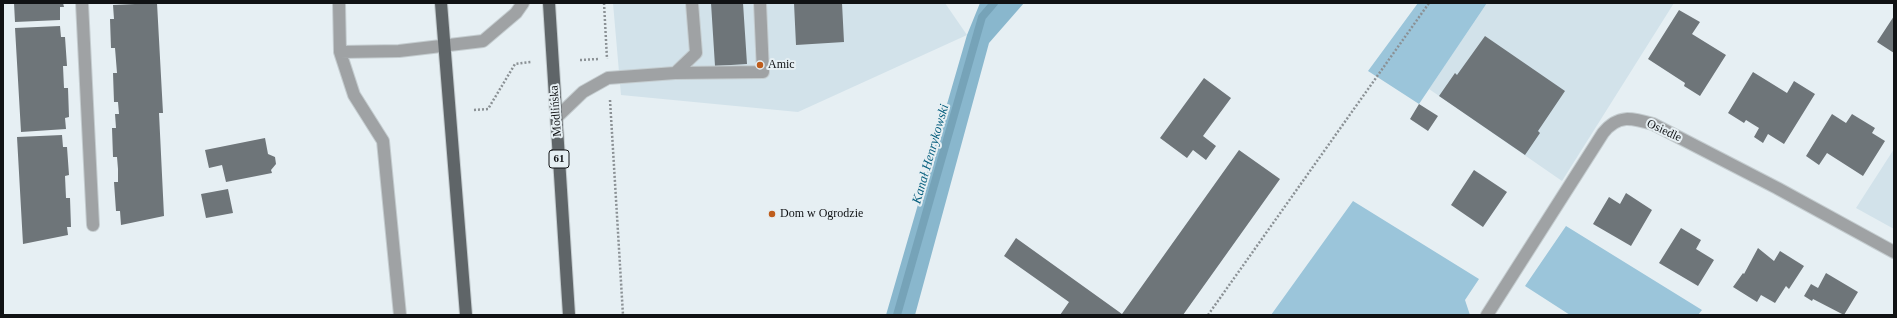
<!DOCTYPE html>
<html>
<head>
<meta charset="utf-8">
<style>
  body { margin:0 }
  #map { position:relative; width:1897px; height:318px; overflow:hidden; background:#e6eff3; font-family:Georgia,serif }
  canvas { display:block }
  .frame { position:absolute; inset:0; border:4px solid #101214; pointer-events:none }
</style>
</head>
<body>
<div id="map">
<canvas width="1897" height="318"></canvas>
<div class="frame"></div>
</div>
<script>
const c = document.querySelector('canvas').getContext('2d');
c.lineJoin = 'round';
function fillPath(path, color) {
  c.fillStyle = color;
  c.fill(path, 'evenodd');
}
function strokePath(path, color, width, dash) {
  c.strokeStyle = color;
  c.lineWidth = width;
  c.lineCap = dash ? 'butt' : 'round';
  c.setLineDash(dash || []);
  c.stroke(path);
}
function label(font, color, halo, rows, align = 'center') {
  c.font = font + ' Georgia,serif';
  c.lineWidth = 4;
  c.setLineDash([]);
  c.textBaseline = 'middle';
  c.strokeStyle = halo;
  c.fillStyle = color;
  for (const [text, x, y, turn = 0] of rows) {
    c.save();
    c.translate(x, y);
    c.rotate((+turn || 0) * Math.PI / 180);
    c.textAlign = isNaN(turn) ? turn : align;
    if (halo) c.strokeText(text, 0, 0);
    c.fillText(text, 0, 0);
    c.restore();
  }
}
const built = new Path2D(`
  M613,3h332l22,32 -169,77 -177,-17z
  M1487,3h187l-112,178 -133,-92z
  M1894,149v80l-38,-21z`);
const green = new Path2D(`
  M1418,3h69l-68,101 -51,-33z
  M1353,201l126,78 -14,21 5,15h-199z
  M1566,226l136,84 -4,5h-128l-45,-29z`);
const forest = new Path2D(`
  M980,3h44l-35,40 -74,272h-29l81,-280z`);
const stream = new Path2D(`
  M897,315l85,-298 12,-14`);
const building = new Path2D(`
  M14,3h49l1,4h-4v13l-45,2z
  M157,3l6,110h-4l5,103 -43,9 -1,-14h-4l-2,-29h4v-13l-1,-12h-4l-1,-29h4l-1,-14h4l-1,-12h-4l-1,-29h4l-2,-25h-4l-1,-29h4l-1,-14z
  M711,3h32l4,61 -32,2z
  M794,3h48l2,39 -48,3z
  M1679,10l21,12 -8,12 34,21 -26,41 -16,-10 1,-3 -37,-24z
  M1894,16v37l-17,-11z
  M60,26l1,11h4l2,29h-4l1,22h4l1,29 -4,1 1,11 -45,3 -6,-104z
  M1485,36l80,55 -27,40 2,2 -15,22 -86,-59 16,-23 2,2z
  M1753,72l34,21 7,-12 21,13 -31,50 -16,-10 -5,9 -9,-6 5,-9 -13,-8 -2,3 -16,-10z
  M1204,78l27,20 -28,38 13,10 -10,14 -13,-10 -6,8 -27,-20z
  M1419,104l19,12 -10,15 -18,-12z
  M1832,114l14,9 6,-9 23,14 -3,5 13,8 -22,35 -36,-23 -8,12 -13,-9z
  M62,135l1,12h4l2,28 -4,1 1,22h4l1,29h-4l1,8 -45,9 -6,-107z
  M265,138l3,16 7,3 1,7 -5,6 1,3 -46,9 -4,-17 -13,3 -4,-18z
  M1239,150l41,29 -97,136h-123l9,-13 -65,-46 12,-18 106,76z
  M1474,170l33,22 -24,35 -32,-22z
  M228,189l5,24 -27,5 -5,-24z
  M1626,193l26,17 -21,36 -38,-22 16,-27 11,7z
  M1681,228l20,12 -5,9 18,11 -16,26 -39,-23z
  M1758,248l16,13 6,-10 24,15 -15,23 -3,-3 -11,17 -14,-8 -4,7 -24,-15 10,-14 1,1z
  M1826,273l32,19 -14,23 -31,-16 -1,2 -8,-5 7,-12 7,4z`);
const path = new Path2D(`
  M604,3l3,56
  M580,60l19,-1
  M610,100l13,215
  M474,110l14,-1 27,-45 16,-2
  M1208,315l221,-312`);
const minor = new Path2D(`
  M82,3l11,222
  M339,3l1,49 14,43 29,46 17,174
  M340,52l59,-1 84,-10 33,-28 7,-10
  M675,73l88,-1 -3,-69
  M557,117l26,-25 25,-14 67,-5 21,-20 -4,-50
  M1487,315l116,-182c15,-19 29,-15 50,-9l124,64 117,64`);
const major = new Path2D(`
  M441,3l25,312
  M549,3l20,312`);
const markers = [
  [760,65,4,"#be5d1c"],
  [772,214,4,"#be5d1c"]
];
const shields = [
  [559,159,20]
];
const shieldNames = [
  ["61",559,159]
];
const poiNames = [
  ["Amic",768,65],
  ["Dom w Ogrodzie",780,214]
];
const streetNames = [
  ["Modlińska",556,111,-94],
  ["Osiedle",1664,131,25]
];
const waterNames = [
  ["Kanał Henrykowski",931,154,-74]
];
fillPath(built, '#d2e2ea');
fillPath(green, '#9bc5da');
fillPath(forest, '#89b7cd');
strokePath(stream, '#76a3b8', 8);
fillPath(building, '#6e7579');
strokePath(minor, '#c4cccf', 14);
strokePath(major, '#c4cccf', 14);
strokePath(path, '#8b9195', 2.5, [2, 2]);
strokePath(minor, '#9fa2a4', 12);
strokePath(major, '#5f6568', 12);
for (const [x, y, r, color] of markers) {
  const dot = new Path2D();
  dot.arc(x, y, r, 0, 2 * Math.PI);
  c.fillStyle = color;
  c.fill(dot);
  strokePath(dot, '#e6eff3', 1.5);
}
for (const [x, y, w] of shields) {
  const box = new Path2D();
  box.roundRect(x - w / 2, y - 9, w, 18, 3);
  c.fillStyle = '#e6eff3';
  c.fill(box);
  strokePath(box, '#101214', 1);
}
label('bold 11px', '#101214', null, shieldNames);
label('12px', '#101214', '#e6eff3', poiNames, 'left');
label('12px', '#101214', '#e6eff3', streetNames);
label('italic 13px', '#09607f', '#e6eff3', waterNames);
</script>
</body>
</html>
